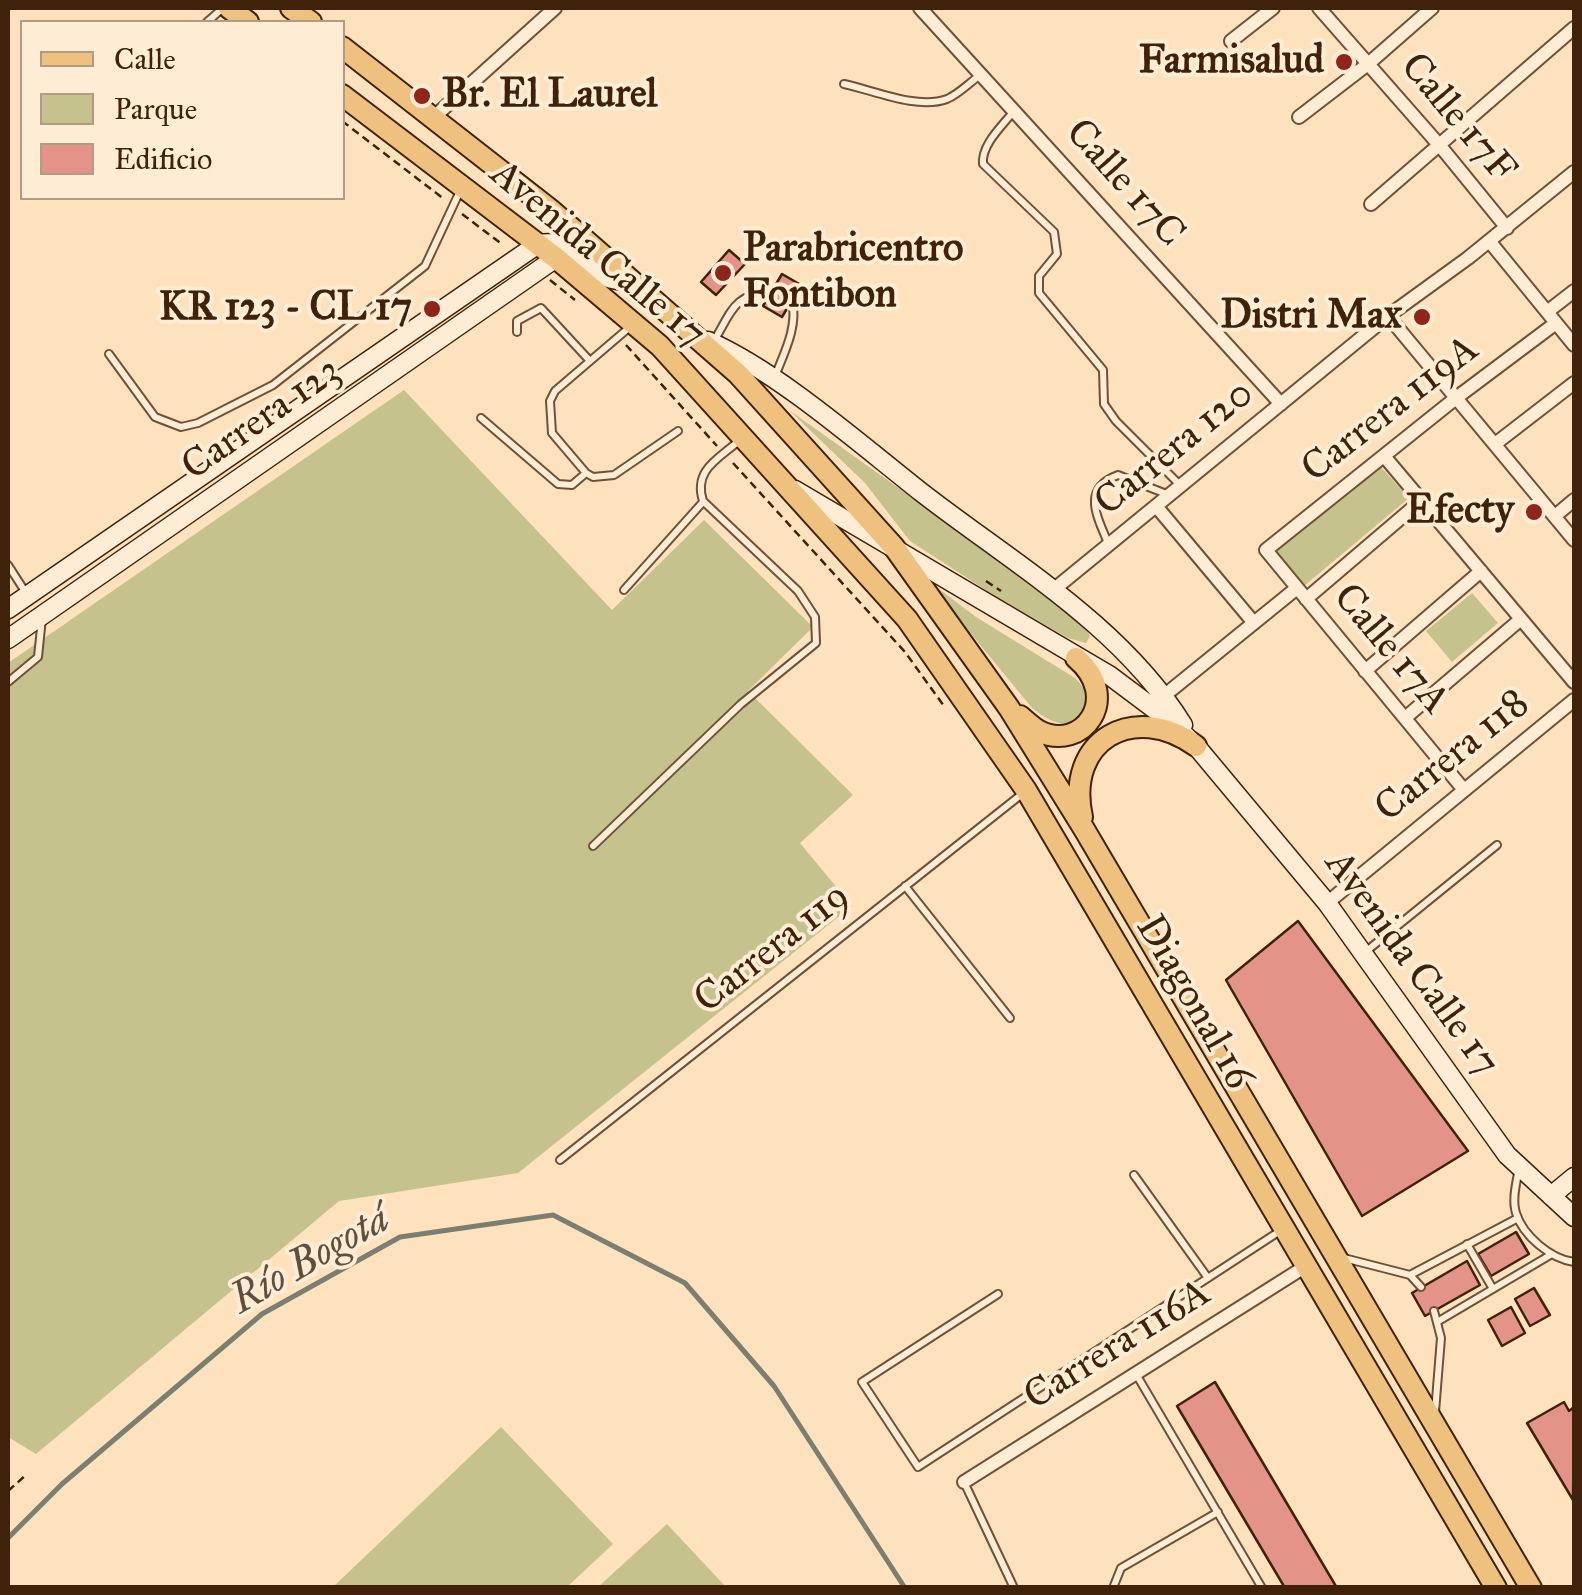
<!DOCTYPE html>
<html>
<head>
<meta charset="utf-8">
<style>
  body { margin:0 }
  #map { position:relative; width:1582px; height:1595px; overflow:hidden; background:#fde2bd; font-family:"IM FELL Great Primer",serif }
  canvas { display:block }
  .frame { position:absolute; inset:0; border:10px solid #40210a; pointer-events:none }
  .legend { position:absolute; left:20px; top:20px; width:325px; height:180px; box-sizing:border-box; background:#feecd4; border:2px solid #b29b83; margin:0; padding:12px 18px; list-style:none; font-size:30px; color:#40210a }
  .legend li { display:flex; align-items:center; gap:20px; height:50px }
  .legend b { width:50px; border:2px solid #b29b83 }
</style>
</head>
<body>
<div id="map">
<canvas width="1582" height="1595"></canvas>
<div class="frame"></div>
<ul class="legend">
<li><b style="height:12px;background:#eec17e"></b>Calle</li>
<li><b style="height:28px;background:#c5c28d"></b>Parque</li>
<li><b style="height:28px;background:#e39388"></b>Edificio</li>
</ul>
</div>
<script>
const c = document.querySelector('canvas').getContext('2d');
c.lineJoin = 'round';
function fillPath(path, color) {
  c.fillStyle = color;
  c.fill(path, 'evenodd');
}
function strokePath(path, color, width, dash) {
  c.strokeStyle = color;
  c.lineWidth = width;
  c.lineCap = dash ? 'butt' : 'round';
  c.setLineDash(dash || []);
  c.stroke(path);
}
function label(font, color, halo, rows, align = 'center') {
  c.font = font + ' "IM FELL Great Primer",serif';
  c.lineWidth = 8;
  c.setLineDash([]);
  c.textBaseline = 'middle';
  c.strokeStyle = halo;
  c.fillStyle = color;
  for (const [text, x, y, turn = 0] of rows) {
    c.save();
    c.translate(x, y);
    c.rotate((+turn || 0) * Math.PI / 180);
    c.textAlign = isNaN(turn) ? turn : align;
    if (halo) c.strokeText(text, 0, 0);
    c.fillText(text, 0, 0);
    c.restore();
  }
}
const green = new Path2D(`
  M404,390l208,220 92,-90 109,107 -65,64 105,104 -53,48 52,63 -334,267 -179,28 -303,253 -28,-17v-774z
  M789,410l187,133 110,86 4,7 -4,7 -18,-5 -73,-42 -85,-55 -45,-58z
  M1380,466l29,32 -105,88 -30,-35z
  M927,580l49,37 99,61c16,16 17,27 2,45 -19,3 -30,-3 -45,-15z
  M1472,593l26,30 -46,39 -26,-31z
  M501,1427l112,117 -46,43 -233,-1z
  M667,1524l59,63h-128z`);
const stream = new Path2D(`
  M8,1538l54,-54 200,-170 138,-77 153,-22 132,68 89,103 131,202`);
const building = new Path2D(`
  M729,250l16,14 -29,31 -15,-13z
  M782,274l19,11 -19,32 -19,-11z
  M1298,921l170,230 -106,65 -136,-236z
  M1516,1232l13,22 -38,22 -13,-22z
  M1467,1261l13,24 -55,31 -13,-23z
  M1534,1288l16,27 -20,11 -15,-27z
  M1511,1307l14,26 -23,13 -14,-26z
  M1215,1382l122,206h-52l-108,-182z
  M1564,1402l5,9 5,-4 -1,93 -46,-77z`);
const path = new Path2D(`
  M342,121l102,78
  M462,214l41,31
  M550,280l25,20
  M626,345l91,101
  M733,463l172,189 39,54
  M986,581l15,10
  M8,1491l18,-16`);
const lane = new Path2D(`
  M207,22l16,-14
  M844,84c29,6 73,26 103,15 12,-5 22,-16 32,-23
  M1014,111c-12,15 -33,34 -31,53l71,68 3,22 -18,22v17l64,77 1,34 12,17 64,64
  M631,326l-76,65 -5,10 2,32 34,40 7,4 21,-2 64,-44
  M517,332v-11l24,-13 49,53
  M714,341c19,-32 19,-45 58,-51
  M109,354l46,63 26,10 17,-4 75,-38 152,-119 35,-75
  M776,374c9,-23 22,-48 16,-74
  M481,418l77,66 14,1 14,-12
  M1108,543c-11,-27 -27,-54 10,-68l51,20
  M8,565l18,28
  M624,590l79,-88
  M8,682l30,-25 4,-39
  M593,846l148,-142 75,-61 -1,-26 -17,-26 -95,-90c-10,-32 16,-42 38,-62
  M905,886l105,132
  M1364,953l133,-108
  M560,1160l462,-366
  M1518,1173c-2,12 -6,27 -2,40 7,23 35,46 58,49
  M1134,1175l74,103
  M1467,1244l26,45
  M1340,1257l70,18 11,12
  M1410,1275l108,-57
  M998,1294l-136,88 56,85 365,-238
  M1434,1311l7,27 -6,74
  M1437,1322l115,-68
  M1136,1374l126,214
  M964,1482l50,106
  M1113,1588l8,-20 97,-56`);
const street = new Path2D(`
  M920,8l361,396
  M1319,8l122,139 66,81
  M1231,41l42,-33
  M434,117l121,-109
  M1299,117l69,-53 64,-56
  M1371,204l203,-176
  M1490,242l84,103
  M1547,312l27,-21
  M1388,316l186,224
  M1495,444l79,-61
  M1384,456l190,226
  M1156,506l98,117
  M1555,516l19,-16
  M1052,591l336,-275 80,-58 106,-86
  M1306,599l116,-99
  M1365,671l116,-100
  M1165,695l132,-107
  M1405,718l116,-99
  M1464,790l-198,-240 190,-152 100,-75
  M1327,903l247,-203
  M964,1482l342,-216`);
const secondary = new Path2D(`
  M708,341c69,30 152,103 213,151 90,70 200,133 262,233
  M795,490l314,185 60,45 27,26 131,157 180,252 67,62
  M8,609l530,-365c39,-5 37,16 65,32 9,5 23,5 33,7
  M8,639l548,-381
  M1551,1196l23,-19`);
const primary = new Path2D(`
  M229,8l19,14
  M291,8l20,14
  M342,47l210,164 186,163 156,173 115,161 75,121 447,759
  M342,95l214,163 104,88 247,273 119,171 470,798
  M1020,716c6,5 12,11 19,15 43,22 84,-33 37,-73
  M1082,817c-17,-77 52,-116 114,-71`);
const markers = [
  [1344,62,10,"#8f2418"],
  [422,96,10,"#8f2418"],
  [723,273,10,"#8f2418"],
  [432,309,10,"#8f2418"],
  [1422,317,10,"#8f2418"],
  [1534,512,10,"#8f2418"]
];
const poiNames = [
  ["Farmisalud",1324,62],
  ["Br. El Laurel",442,96,"left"],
  ["Parabricentro",743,250,"left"],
  ["Fontibon",743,296,"left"],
  ["KR 123 - CL 17",412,309],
  ["Distri Max",1402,317],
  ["Efecty",1514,512]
];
const streetNames = [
  ["Calle 17F",1457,119,50],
  ["Calle 17C",1124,184,48],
  ["Avenida Calle 17",597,255,40],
  ["Carrera 119A",1391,410,-38],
  ["Carrera 123",262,420,-35],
  ["Carrera 120",1175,449,-39],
  ["Calle 17A",1390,650,50],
  ["Carrera 118",1453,757,-39],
  ["Carrera 119",773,949,-38],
  ["Avenida Calle 17",1411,964,54],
  ["Diagonal 16",1193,1003,60],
  ["Carrera 116A",1118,1346,-32]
];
const waterNames = [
  ["Río Bogotá",311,1261,-30]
];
fillPath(green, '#c5c28d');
strokePath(stream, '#7a7f71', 5);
fillPath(building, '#e39388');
strokePath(building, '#40210a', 2.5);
strokePath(lane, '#6f5137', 10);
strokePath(street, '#6f5137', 16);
strokePath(secondary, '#40210a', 21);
strokePath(primary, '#40210a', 24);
strokePath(path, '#40210a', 2.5, [8, 5]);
strokePath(lane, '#feecd4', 6);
strokePath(street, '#feecd4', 12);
strokePath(secondary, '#feecd4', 18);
strokePath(primary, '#eec17e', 20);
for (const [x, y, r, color] of markers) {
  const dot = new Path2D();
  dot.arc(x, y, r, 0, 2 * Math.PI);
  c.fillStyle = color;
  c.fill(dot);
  strokePath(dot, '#feecd4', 4);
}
label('bold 40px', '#40210a', '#feecd4', poiNames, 'right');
label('40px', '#40210a', '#feecd4', streetNames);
label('italic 42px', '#5d503d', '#feecd4', waterNames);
</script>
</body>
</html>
